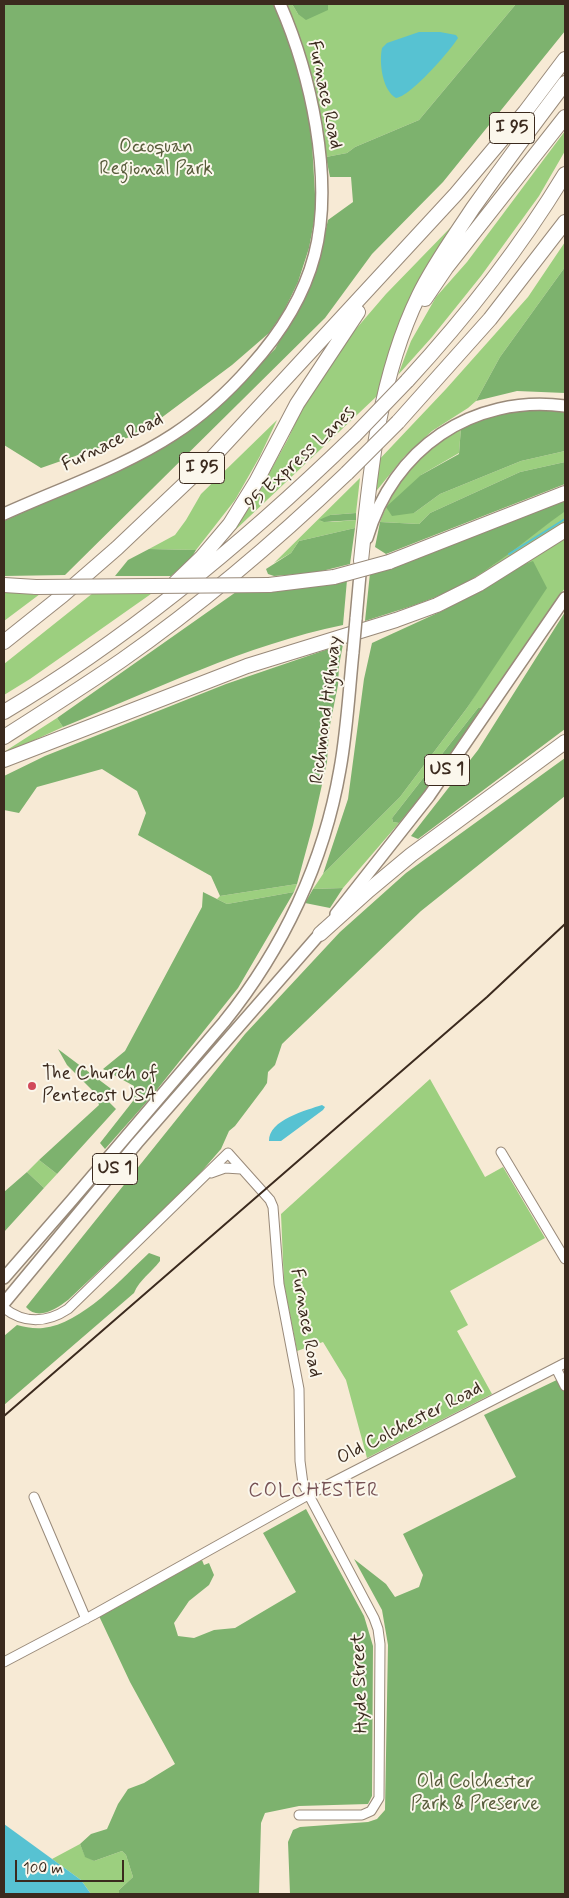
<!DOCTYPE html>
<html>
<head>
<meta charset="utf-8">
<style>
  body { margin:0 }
  #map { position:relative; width:569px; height:1898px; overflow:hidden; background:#f7ead5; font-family:Mynerve,sans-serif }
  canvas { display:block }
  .frame { position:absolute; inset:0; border:5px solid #3b2a1e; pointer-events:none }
  .scale { position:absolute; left:15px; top:1860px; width:109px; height:22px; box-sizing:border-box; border:2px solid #3b2a1e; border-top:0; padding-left:6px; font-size:15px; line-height:18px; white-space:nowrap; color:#3b2a1e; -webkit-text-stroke:4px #fbf7ec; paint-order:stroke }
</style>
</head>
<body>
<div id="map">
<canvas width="569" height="1898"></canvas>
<div class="frame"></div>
<div class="scale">100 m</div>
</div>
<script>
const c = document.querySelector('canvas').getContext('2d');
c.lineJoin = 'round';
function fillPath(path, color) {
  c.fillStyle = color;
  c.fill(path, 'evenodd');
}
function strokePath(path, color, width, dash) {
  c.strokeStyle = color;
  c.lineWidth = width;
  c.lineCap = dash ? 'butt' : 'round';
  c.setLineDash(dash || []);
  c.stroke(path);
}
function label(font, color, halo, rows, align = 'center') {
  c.font = font + ' Mynerve,sans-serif';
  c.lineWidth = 4;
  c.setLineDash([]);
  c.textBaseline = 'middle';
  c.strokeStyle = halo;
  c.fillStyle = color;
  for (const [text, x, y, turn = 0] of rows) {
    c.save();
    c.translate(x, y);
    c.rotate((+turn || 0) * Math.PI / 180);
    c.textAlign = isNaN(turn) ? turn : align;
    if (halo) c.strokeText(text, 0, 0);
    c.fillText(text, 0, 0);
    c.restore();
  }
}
const green = new Path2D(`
  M286,4h6l6,10 30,-10h188l-97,116 -64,27 -8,6 -21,4 -18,-91z
  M565,131v20l-26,45 -58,80 -49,61 -34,38 13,-34 25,-44 31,-35z
  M451,227l-31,51 -29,76 -14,42 -165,156 49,-64 27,-49 16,-35 45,-67 37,-43z
  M565,242v25l-65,90 -24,44 -8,7 -36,23 -28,26 -31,38 2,-31 71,-75 82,-92z
  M277,420l-17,36 -25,44 -39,50 -47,-1 26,-14 11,-15 15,-26z
  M461,427l-2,26 -38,22 -7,38 26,-19 81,-33 44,-10v11l-45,10 -90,41 -11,11 -39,-2c16,-42 43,-71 81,-95z
  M360,478l-4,35 -26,2 -10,6 12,1 24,-2 -1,8 -56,13 -8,12 -17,10z
  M565,510v12l-63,41 -45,24 36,-22z
  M565,538v50l-84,124v-3l-3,-1 -86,110 1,4 6,1 -56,65 -30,1 10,-15 77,-77 67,-89 20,-32 27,-108z
  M158,589l-128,90 -26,16v-31l89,-71z
  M4,591h40l-40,30z
  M57,718l6,9 -59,27v-2z
  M297,884l-3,8 -67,12 -10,-5 3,-3z
  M430,1079l55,98 18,-10 42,71 -95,53 18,34 -11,6 35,63 -125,64 -21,-78 -23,-38 -26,9 -13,-67 -3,-70z
  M39,1160l18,14 -13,14 -17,-16z
  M80,1844l5,12 9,5 28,-10 4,4 7,22 -14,13v4h-28l-10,-14 -29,-21z`);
const forest = new Path2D(`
  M4,4h269l14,30 23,75 6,102 -7,37 -11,34 -15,31 -14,20 -37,32 -91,68 -100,35 -37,-23z
  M292,4h36v6l-22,10 -8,-6z
  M516,4h49v27l-122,151 -71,72 -47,64 -260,257 -61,1v-55l51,-23 140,-71 80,-78 40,-74 13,-55 25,-18 -2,-25h-21l-4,-20 21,-4 8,-6 64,-27z
  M565,267v126l-48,-2 -41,10 24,-44z
  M511,410h44l10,2v39l-44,10 -81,33 -26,19 -22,3 -6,-9 35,-32 38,-21 2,-27z
  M565,462v22l-179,70 -11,-7 5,-25 39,2 11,-11 90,-41z
  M565,499v11l-1,2c-35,25 -68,55 -106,75 -30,15 -62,24 -93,34l5,-48z
  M356,513v7l-32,2 -5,-2 11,-5z
  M355,528l-5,36 -36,9 -40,3 -6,-2 -2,-5 25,-16 8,-12z
  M149,549l47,1 -6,10 -19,16h-56l13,-16z
  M533,561l14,27 -80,120 -67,89 -77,77 25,-75 16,-120 8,-36 72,-33 70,-42z
  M347,580l-4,45c-97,20 -189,65 -280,102l-6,-9 179,-126z
  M565,612v117l-147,110 -7,-3 67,-86z
  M343,644l-4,22 -1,19 -9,45 -2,32 -14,63 -16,59 -77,12 -9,-20 -73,-41 8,-22 -9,-22 -35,-22 -65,18 -18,26 -15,-3v-34l41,-20 181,-72z
  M478,708h3v4l-47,69 -35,42 -6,-1 -1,-4z
  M565,758v38l-144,115 -139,133 -7,21 -7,7 -1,11 -4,6 -28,37 -6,5 -8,18 -32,37 -121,114c-12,9 -30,21 -42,7l219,-273 95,-102 66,-59z
  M343,888l-13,20 -25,-5 8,-14z
  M203,892l24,12 67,-12 -56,96 -87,109 -46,52 -5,-6 33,-42 1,-15 -31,-17 22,-18 77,-144z
  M58,1049l56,42 -7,9 9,9 -59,65 -18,-14 60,-55 -3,-11 -29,-29z
  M27,1172l17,16 -40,44v-40z
  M149,1253l11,4v4c-9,12 -20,18 -26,32l-130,112v-69l13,-11c8,2 17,4 26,3 39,-4 79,-50 106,-75z
  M565,1376v518h-275l-2,-52 5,-12 7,-3 68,-5 9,-3 8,-9 3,-165 -6,-35 -28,-51 32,25 9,13 24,-10 4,-12 -20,-41 113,-57 -32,-62z
  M306,1509l58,107 9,30 -1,150 -4,8 -69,2 -34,7 -4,10 -2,71h-140v-4l14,-13 -7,-22 -4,-4 -28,10 -9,-4 -5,-13 11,-10 16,-5 11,-25 10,-15 16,-6 31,-19 -45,-82 -31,-66 103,-56 2,5 5,-2 5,12 -5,10 -20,16 -15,22 4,13 16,2 20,-8 21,-2 61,-36 -33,-59z`);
const water = new Path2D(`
  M419,32h21l16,3 2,3c-8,13 -48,59 -62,60 -14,-8 -17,-36 -14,-50l5,-5z
  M322,1105l3,2 -2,3 -42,31h-12c-1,-21 38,-31 53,-36z
  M4,1824l77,56 10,14h-87z`);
const stream = new Path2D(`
  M509,554l56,-35`);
const minor = new Path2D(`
  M501,1152l64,107
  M211,1173l14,-5 16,1
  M4,1308c20,16 43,15 64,1l160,-156 42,47 3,7 6,77 20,105 1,72 3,23 71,134 4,11 2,15 -1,154 -8,13 -9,4h-63
  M556,1368l9,18
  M34,1497l52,122
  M4,1662l89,-47 215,-120 257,-132`);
const major = new Path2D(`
  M4,514c55,-25 120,-47 170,-80 29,-19 54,-42 76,-67 68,-75 82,-143 66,-241 -7,-42 -19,-83 -36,-122
  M367,538c26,-89 105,-144 198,-132
  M356,619l5,-56
  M336,914l93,-118 136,-198
  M4,1278l68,-78 152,-178c59,-73 100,-160 116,-253 7,-38 9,-78 13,-117
  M4,1303l133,-160 187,-214`);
const highway = new Path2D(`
  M425,299l21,-31 119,-151
  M407,381c59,-64 113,-133 158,-207
  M398,422l92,-103 75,-97
  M361,561c9,-90 18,-184 58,-266 15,-31 35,-58 54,-87 30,-42 61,-84 92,-125
  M389,562l176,-69
  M175,583l27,-26 28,-33 26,-42 41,-78 61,-92
  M4,585l32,2
  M269,585l65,-8
  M4,642l59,-47 54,-47 96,-91 243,-263 69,-82 40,-53
  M4,712c128,-76 244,-173 351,-277
  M4,737c39,-25 79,-50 118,-77 80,-56 154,-119 225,-187
  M4,760l243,-94 149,-46 41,-15 42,-21 86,-54
  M320,934l49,-44 42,-35 154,-113`);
const rail = new Path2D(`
  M4,1416l483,-419 78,-73`);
const majorBridge = new Path2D(`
  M353,652l3,-33`);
const highwayBridge = new Path2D(`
  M355,435l52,-54
  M347,473l51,-51
  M334,577l55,-15
  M36,587l233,-2`);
const markers = [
  [32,1086,5,"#d1495b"]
];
const shields = [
  [512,128,45],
  [202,468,45],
  [447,770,45],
  [115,1169,45]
];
const shieldNames = [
  ["I 95",512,128],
  ["I 95",202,468],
  ["US 1",447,770],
  ["US 1",115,1169]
];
const streetNames = [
  ["Furnace Road",324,95,78],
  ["Furnace Road",113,443,-26],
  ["95 Express Lanes",301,459,-43],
  ["Richmond Highway",327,710,-83],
  ["Furnace Road",305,1323,80],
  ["Old Colchester Road",410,1424,-27],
  ["Hyde Street",361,1683,-92]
];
const parkNames = [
  ["Occoquan",156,148],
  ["Regional Park",156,170],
  ["Old Colchester",475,1783],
  ["Park & Preserve",475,1805]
];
const poiNames = [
  ["The Church of",42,1075],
  ["Pentecost USA",42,1097]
];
const neighbourhoodNames = [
  ["COLCHESTER",314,1492]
];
fillPath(green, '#9ccf7f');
fillPath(forest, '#7db26e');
fillPath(water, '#57c2d2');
strokePath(stream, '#57c2d2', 2);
strokePath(minor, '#998a7a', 11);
strokePath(major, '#998a7a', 14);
strokePath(highway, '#998a7a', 16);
strokePath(minor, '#fff', 9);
strokePath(major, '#fff', 11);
strokePath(highway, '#fff', 14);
strokePath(rail, '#3b2a1e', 2);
strokePath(majorBridge, '#998a7a', 14, []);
strokePath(highwayBridge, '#998a7a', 16, []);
strokePath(majorBridge, '#fff', 11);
strokePath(highwayBridge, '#fff', 14);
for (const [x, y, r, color] of markers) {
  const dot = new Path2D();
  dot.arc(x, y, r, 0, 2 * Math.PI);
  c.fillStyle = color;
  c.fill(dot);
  strokePath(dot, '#fbf7ec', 2);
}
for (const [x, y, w] of shields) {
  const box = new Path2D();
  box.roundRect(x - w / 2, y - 15.5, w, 31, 4);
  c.fillStyle = '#fbf7ec';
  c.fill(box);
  strokePath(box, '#3b2a1e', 1);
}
label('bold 18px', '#3b2a1e', null, shieldNames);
label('19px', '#3b2a1e', '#fbf7ec', streetNames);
label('19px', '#585c3b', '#fbf7ec', parkNames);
label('19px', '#3b2a1e', '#fbf7ec', poiNames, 'left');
c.letterSpacing = '1px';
label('20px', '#765255', '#fbf7ec', neighbourhoodNames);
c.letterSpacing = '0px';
</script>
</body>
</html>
